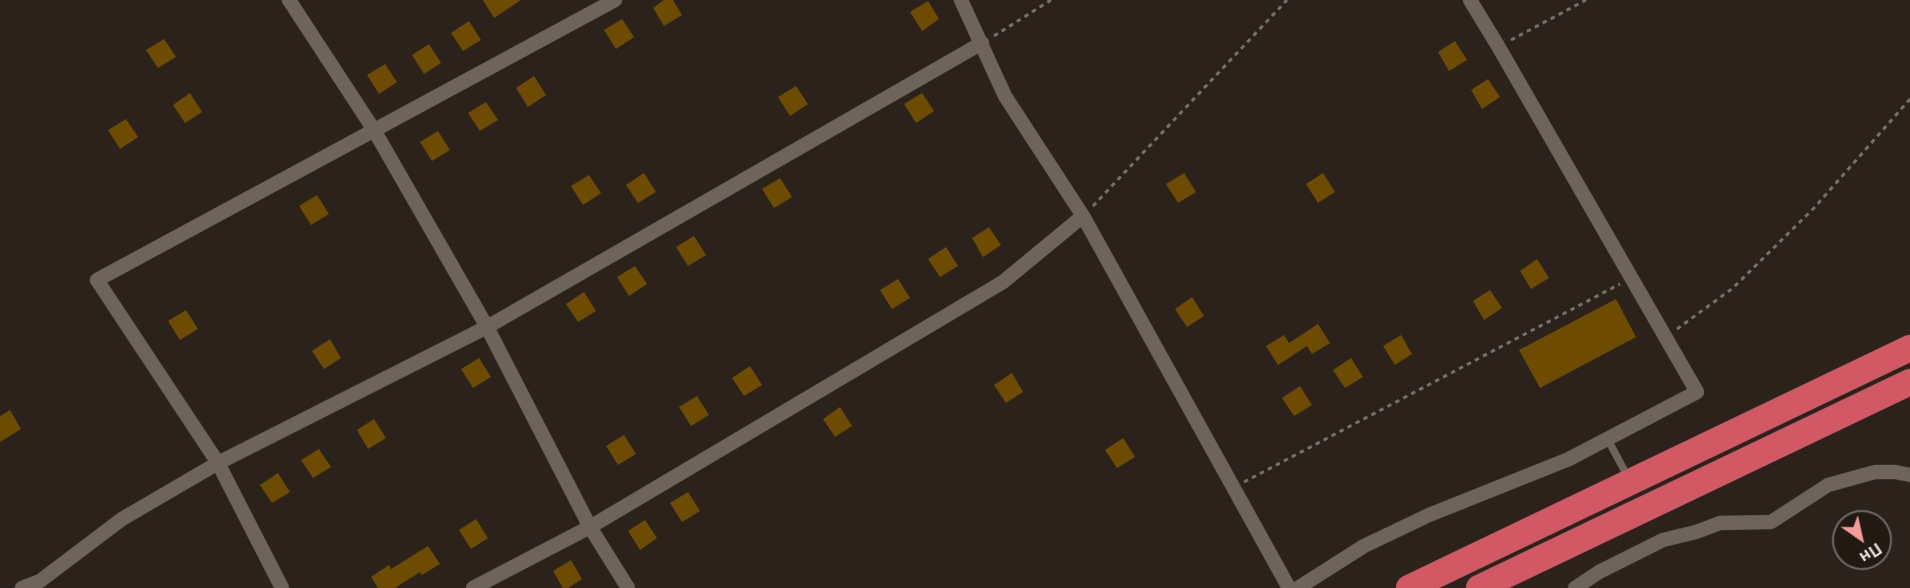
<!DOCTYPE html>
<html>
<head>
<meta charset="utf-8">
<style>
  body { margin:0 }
  #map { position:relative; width:1910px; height:588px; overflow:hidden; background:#2b231b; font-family:"Open Sans",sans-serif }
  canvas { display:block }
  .north { position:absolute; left:1832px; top:510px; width:60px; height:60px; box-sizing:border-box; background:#211a12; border:2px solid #6f6862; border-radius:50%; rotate:146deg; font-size:16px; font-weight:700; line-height:24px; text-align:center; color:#e4ded9 }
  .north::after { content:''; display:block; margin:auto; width:21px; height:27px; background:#f59b98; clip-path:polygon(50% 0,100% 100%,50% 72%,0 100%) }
</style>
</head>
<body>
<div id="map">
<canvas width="1910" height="588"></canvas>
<div class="north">Пн</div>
</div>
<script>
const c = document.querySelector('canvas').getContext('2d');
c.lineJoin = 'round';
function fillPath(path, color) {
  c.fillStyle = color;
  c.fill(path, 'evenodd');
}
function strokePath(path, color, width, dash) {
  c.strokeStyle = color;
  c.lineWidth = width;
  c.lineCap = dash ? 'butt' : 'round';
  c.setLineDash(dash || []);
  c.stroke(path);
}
const building = new Path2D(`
  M483,0h38l-27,18z
  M664,0h9l9,15 -18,11 -11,-18z
  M928,1l11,18 -17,12 -12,-19z
  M622,19l12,18 -18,12 -12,-19z
  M469,21l12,19 -18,11 -12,-18z
  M164,39l12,18 -18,11 -12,-18z
  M1455,41l12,19 -18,11 -11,-19z
  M429,44l12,19 -17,11 -12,-19z
  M385,64l12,18 -18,12 -12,-19z
  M534,76l12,19 -18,12 -12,-19z
  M1488,79l12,18 -18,12 -11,-19z
  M796,86l12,18 -18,12 -12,-19z
  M190,93l12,19 -17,11 -12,-18z
  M922,93l12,18 -18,12 -12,-19z
  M486,102l12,18 -18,11 -12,-18z
  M126,119l12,18 -18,12 -12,-19z
  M438,131l12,19 -18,11 -12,-19z
  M644,173l12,19 -18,11 -12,-18z
  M1184,173l12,19 -18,11 -12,-19z
  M1323,173l12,19 -17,11 -12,-19z
  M589,175l12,18 -18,12 -12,-19z
  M780,178l12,19 -18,11 -12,-19z
  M317,195l12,19 -18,11 -12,-19z
  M989,227l12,18 -18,12 -11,-19z
  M694,236l12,19 -18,11 -12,-19z
  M946,247l12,19 -18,11 -12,-18z
  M1537,259l12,19 -18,11 -11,-18z
  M635,266l12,18 -18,12 -12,-19z
  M898,279l12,19 -18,11 -12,-19z
  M1490,290l12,18 -18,12 -11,-19z
  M584,292l12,19 -18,11 -12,-18z
  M1192,297l12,19 -17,11 -12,-18z
  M1616,299l20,38 -96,51 -21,-38z
  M186,310l12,19 -18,11 -12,-19z
  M1318,324l12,19 -18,11 -5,-8 -29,19 -12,-19 18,-11 5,8z
  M1401,335l11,19 -17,11 -12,-19z
  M330,339l11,19 -17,11 -12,-18z
  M479,358l12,19 -18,11 -12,-19z
  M1351,358l12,19 -18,11 -12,-18z
  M750,366l12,19 -18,11 -12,-18z
  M1012,373l11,19 -17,11 -12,-18z
  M1300,386l12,19 -18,11 -12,-18z
  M697,396l12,19 -18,11 -12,-19z
  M840,407l12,19 -17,11 -12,-18z
  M10,410l11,19 -21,13v-26z
  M374,419l12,19 -18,11 -11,-19z
  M624,435l12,19 -18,11 -12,-19z
  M1123,438l12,19 -18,11 -12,-18z
  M319,449l12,18 -18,11 -12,-18z
  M278,473l12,19 -18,11 -12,-18z
  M688,492l12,19 -18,11 -12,-19z
  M476,519l12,19 -17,11 -12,-19z
  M645,520l12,18 -17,12 -12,-19z
  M428,546l12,18 -18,11 -2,-3 -25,16h-17l-7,-11 18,-12 2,4z
  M571,560l11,19 -14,9h-5l-10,-17z`);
const path = new Path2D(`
  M994,36l57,-36
  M1511,40l75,-40
  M1093,206l194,-206
  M1677,329l56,-41 81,-80 96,-109
  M1244,482l376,-198`);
const lane = new Path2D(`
  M1607,438l22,41`);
const street = new Path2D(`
  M289,0l85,130 113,197 103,200 38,61
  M961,0l44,96 78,120 206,372
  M22,588l18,-7 82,-62 96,-56 269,-136 495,-284
  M282,588l-64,-125 -121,-183 518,-280
  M473,588l117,-61 413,-245 80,-66
  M1298,588l66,-42 65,-31 140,-56 128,-67 -199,-346 -28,-46
  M1575,588l24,-16 64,-32 33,-8 24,-9 51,-1 57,-37 47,-13h20l15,3`);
const highway = new Path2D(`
  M1409,588l501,-240
  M1479,588l431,-206`);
fillPath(building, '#6d4b00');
strokePath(lane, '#463e39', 8);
strokePath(street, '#463e39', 15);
strokePath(highway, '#463e39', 27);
strokePath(path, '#777069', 3, [4.5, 4.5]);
strokePath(lane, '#6d645b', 7);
strokePath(street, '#6d645b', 14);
strokePath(highway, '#d25863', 26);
</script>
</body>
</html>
